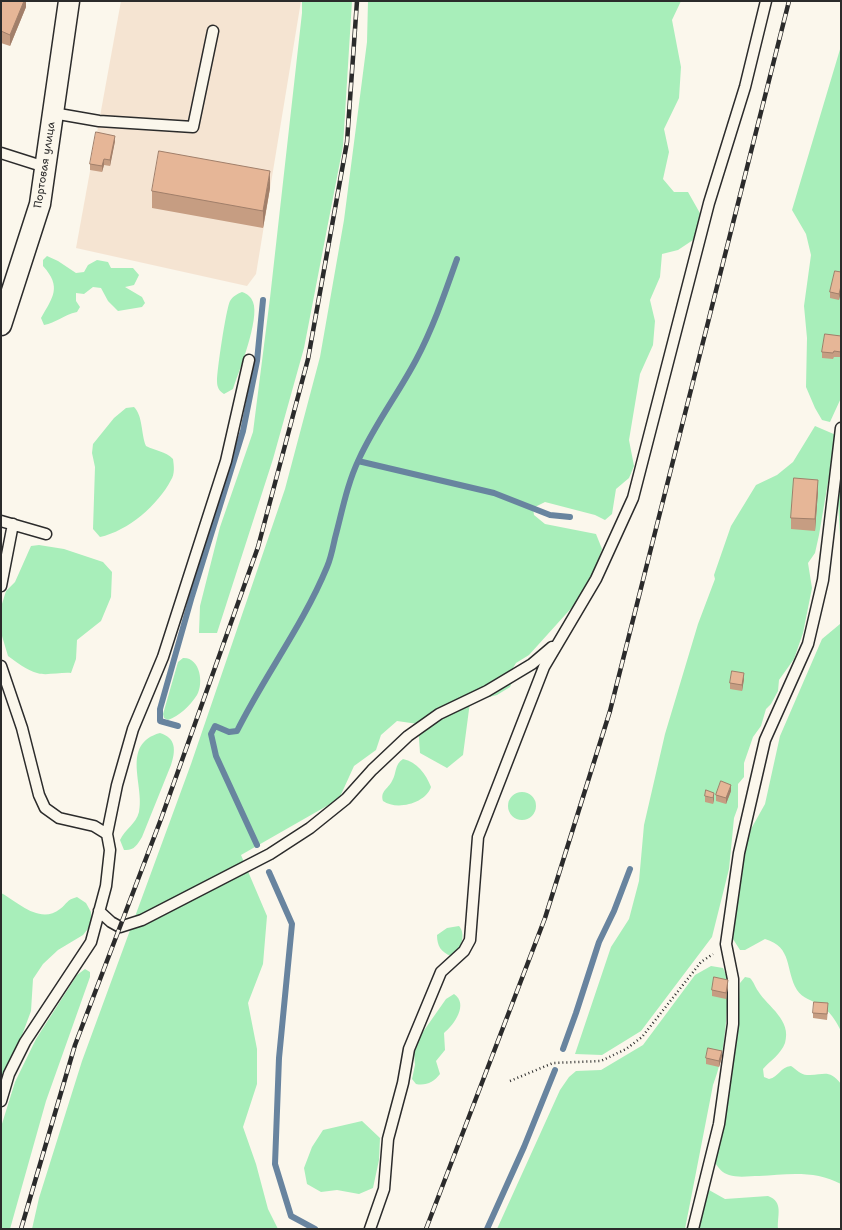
<!DOCTYPE html>
<html>
<head>
<meta charset="utf-8">
<style>
  body { margin:0 }
  #map { position:relative; width:842px; height:1230px; overflow:hidden; background:#fbf7ec; font-family:"Shantell Sans",sans-serif }
  canvas { display:block }
  .frame { position:absolute; inset:0; border:2px solid #2b2b2b; pointer-events:none }
</style>
</head>
<body>
<div id="map">
<canvas width="842" height="1230"></canvas>
<div class="frame"></div>
</div>
<script>
const c = document.querySelector('canvas').getContext('2d');
c.lineJoin = 'round';
function fillPath(path, color) {
  c.fillStyle = color;
  c.fill(path, 'evenodd');
}
function strokePath(path, color, width, dash) {
  c.strokeStyle = color;
  c.lineWidth = width;
  c.lineCap = dash ? 'butt' : 'round';
  c.setLineDash(dash || []);
  c.stroke(path);
}
function label(font, color, halo, rows, align = 'center') {
  c.font = font + ' "Shantell Sans",sans-serif';
  c.lineWidth = 3.5;
  c.setLineDash([]);
  c.textBaseline = 'middle';
  c.strokeStyle = halo;
  c.fillStyle = color;
  for (const [text, x, y, turn = 0] of rows) {
    c.save();
    c.translate(x, y);
    c.rotate((+turn || 0) * Math.PI / 180);
    c.textAlign = isNaN(turn) ? turn : align;
    if (halo) c.strokeText(text, 0, 0);
    c.fillText(text, 0, 0);
    c.restore();
  }
}
const built = new Path2D(`
  M121,1h180l-45,273 -9,12 -171,-38z`);
const green = new Path2D(`
  M302,1h50l-9,145 -39,202 -31,111 -56,174h-18l1,-27 20,-79 33,-95 17,-134 32,-285z
  M368,1h313l-9,19 9,47 -2,31 -15,31 5,23 -6,27 11,13h14l13,23 -8,25 -15,10 -16,4 -2,23 -10,23 5,21 -2,24 -13,29 -11,66 5,26 -5,12 -13,11 -4,25 -7,6 -10,-5 -50,-13 -12,6 1,7 11,9 51,10 6,15 -9,26 -18,29 -46,51 -13,8 -3,5 1,9 -4,10 -13,8 -27,7 -7,53 -16,13 -27,-15 -2,-29 -21,-3 -16,14 -5,15 -22,16 -15,33 -98,56 26,61 -4,48 -15,39 9,46v35l-14,43 13,37 12,45 10,20h-246l7,-31 43,-137 109,-297 94,-275 35,-132 24,-137 23,-178z
  M841,46v352l-11,24 -8,-2 -7,-12 -9,-21 1,-49 -3,-32 7,-51 -5,-21 -14,-24z
  M47,256l11,5 18,12 8,-1 4,-7 9,-5 11,2 3,6h22l6,7 -5,10 -9,2 17,10 3,6 -3,4 -24,4 -10,-10 -7,-13 -8,-1 -9,7 -8,-1v8l4,6 -3,5c-14,3 -21,11 -33,13l-3,-7c12,-21 21,-31 2,-52v-6z
  M242,292c6,2 9,5 11,10 7,17 -14,69 -20,87l-9,5c-5,-3 -7,-7 -7,-13 0,-11 9,-72 13,-80 3,-5 7,-7 12,-9z
  M134,407c9,9 7,27 12,39 10,5 19,5 27,13 1,7 2,15 -2,21 -13,25 -43,51 -71,57l-7,-8 2,-62 -3,-14 1,-9 21,-26 12,-10z
  M815,426l21,9 -17,100 -4,18 -7,10 4,25 -9,45 -9,26 -15,21 -1,11 -7,13 -5,5 -5,17 -8,11 -9,26v14l-6,7v23l-4,11 -5,51 -17,68 -71,94 -39,24 -27,-1 36,-107 18,-28 10,-38 5,-56 21,-91 33,-110 17,-45 -1,-4 17,-49 25,-41 21,-10 16,-13z
  M841,481v74l-3,-54z
  M39,545l25,4 39,13 9,10 -1,25 -10,24 -24,19 -1,19 -5,14c-10,-1 -26,3 -34,0 -10,-3 -21,-11 -29,-17l-6,-20 -1,-29 5,-16 9,-9 16,-36z
  M841,597v434c-5,-10 -11,-20 -21,-26 -7,-4 -18,-7 -23,-15 -12,-20 -4,-43 -32,-51l-20,11h-5l-7,-11 10,-87 8,-23 14,-25 15,-68 42,-97 18,-15z
  M183,658c17,-1 21,25 14,37 -7,11 -18,21 -29,25l-4,-2 -1,-4 15,-52z
  M160,733c16,5 16,17 11,32l-29,72c-5,8 -8,14 -18,13l-4,-10c5,-11 16,-16 19,-28 6,-26 -19,-68 21,-79z
  M403,759c14,3 23,15 28,28 -5,16 -34,24 -48,14 -3,-10 5,-12 9,-20 5,-8 2,-16 11,-22z
  M508 806a14 14 0 1 1 28 0a14 14 0 1 1-28 0Z
  M1,893c17,9 39,32 59,16 8,-6 6,-9 17,-12l9,6 5,9v13l-8,10 -25,15 -15,14 -10,15 -2,32 -30,81z
  M459,926c7,8 2,20 -2,28l-6,2c-10,-4 -14,-10 -14,-21l10,-7z
  M711,966l12,2 5,11c-1,35 -2,73 -15,106l-28,144h-188l63,-139 9,-13 7,-6 25,-1 42,-25 52,-70z
  M85,969l5,3v5l-44,124 -36,128h-9v-102l14,-45 21,-43 41,-64z
  M745,977l5,1c4,4 5,9 8,13 10,16 34,29 27,52 -4,11 -15,18 -22,26l1,8 5,2c10,-2 11,-12 22,-13 5,3 10,9 16,9 17,1 21,-7 34,9v100c-25,-14 -54,-10 -82,-8 -9,0 -21,2 -30,-1 -7,-2 -10,-7 -14,-12 14,-59 22,-119 25,-180z
  M454,994c15,10 0,31 -10,39l1,17 -9,11 4,13c-6,8 -14,12 -24,10l-4,-5 3,-14 -1,-13 4,-13 28,-40z
  M362,1121l18,17 -1,22 -6,28 -14,6 -22,-4 -16,2 -14,-8 -3,-16 8,-21 11,-17z
  M709,1190l16,9 43,-3c16,6 9,19 10,33h-82l10,-37z`);
const stream = new Path2D(`
  M358,461l136,32 56,22 20,2
  M178,726l-18,-5v-12l32,-113 51,-165 14,-70 6,-61
  M257,845l-41,-89 -5,-22 4,-8 14,6 8,-1c28,-56 66,-106 90,-164 4,-9 6,-20 8,-29 7,-26 12,-54 24,-79 16,-35 39,-65 57,-99 17,-32 29,-67 41,-101
  M269,872l23,52 -13,134 -4,106 16,52 24,13
  M563,1049l13,-36 23,-71 15,-31 16,-42
  M487,1229l37,-82 31,-77`);
const path = new Path2D(`
  M510,1081l43,-18 48,-2 25,-12 16,-12 59,-75 12,-8`);
const lane = new Path2D(`
  M53,113l46,8 94,6 20,-96
  M1,153l44,14
  M1,521l45,13
  M1,586l12,-62
  M1,666l21,62 17,67 6,13 14,10 35,8 13,8 3,16 -4,36 -15,56 -66,100 -16,32 -8,27
  M107,834l10,-49 16,-56 30,-72 63,-196 23,-101
  M99,911l12,11 9,5 22,-7 128,-66 40,-26 36,-29 26,-29 36,-34 31,-22 48,-23 45,-27 20,-17
  M370,1229l14,-40 4,-50 15,-56 6,-34 32,-77 23,-21 6,-11 8,-103 66,-170 52,-88 37,-81 76,-295 36,-116 21,-86
  M693,1229l26,-105 14,-100v-45l-7,-35 13,-91 26,-113 43,-96 15,-64 18,-152`);
const street = new Path2D(`
  M1,325l39,-121 29,-203`);
const rail = new Path2D(`
  M21,1229l54,-184 86,-226 97,-272 50,-188 39,-217 10,-141
  M426,1229l119,-311 65,-207 179,-710`);
const wall = new Path2D(`
  M1,1h25v6l-16,39 -9,-3z
  M115,141l-5,25 -6,-1 -2,7 -12,-2v-6z
  M270,188l-7,40 -111,-20v-17z
  M841,272l-2,28 -9,-2v-6z
  M841,336v21h-7l-1,2 -11,-1v-6z
  M818,491l-3,40 -24,-2v-11z
  M744,679l-2,12 -12,-2v-6z
  M731,791l-5,13 -10,-3v-6z
  M705,796l9,3 -1,5 -8,-2z
  M728,986l-2,13 -14,-3v-6z
  M828,1009l-1,11 -14,-2v-5z
  M722,1057l-3,10 -13,-3v-6z`);
const shadedWall = new Path2D(`
  M24,1h2v6l-16,39v-11z
  M115,136v5l-5,25v-6z
  M104,159v6l-2,7v-6z
  M270,171v17l-7,40v-17z
  M841,286v6l-2,8v-6z
  M818,480v11l-3,40v-12z
  M744,673v6l-2,12v-6z
  M731,785v6l-5,13v-6z
  M714,793v6l-1,5v-6z
  M728,980v6l-2,13v-6z
  M722,1051v6l-3,10v-6z`);
const building = new Path2D(`
  M1,1h23l-14,34 -9,-4z
  M96,132l19,4 -5,24 -6,-1 -2,7 -12,-2z
  M159,151l111,20 -7,40 -111,-20z
  M835,271l6,1v14l-2,8 -9,-2z
  M825,334l16,2v16l-7,-1 -1,2 -11,-1z
  M794,478l24,2 -3,39 -24,-1z
  M732,671l12,2 -2,12 -12,-2z
  M721,781l10,4 -5,13 -10,-3z
  M706,790l8,3 -1,5 -8,-2z
  M714,977l14,3 -2,13 -14,-3z
  M814,1002l14,1 -1,11 -14,-1z
  M708,1048l14,3 -3,10 -13,-3z`);
const streetNames = [
  ["Портовая улица",45,165,-81]
];
fillPath(built, '#f5e4d2');
fillPath(green, '#a8eeba');
strokePath(stream, '#68849f', 6);
strokePath(lane, '#2b2b2b', 13);
strokePath(street, '#2b2b2b', 23);
strokePath(path, '#2b2b2b', 2.5, [1, 3]);
strokePath(lane, '#fbf7ec', 10);
strokePath(street, '#fbf7ec', 20);
strokePath(rail, '#2b2b2b', 4.5);
strokePath(rail, '#fbf7ec', 3, [9]);
fillPath(wall, '#c69d82');
fillPath(shadedWall, '#a17f6a');
fillPath(building, '#e6b697');
strokePath(building, '#a17f6a', 1);
label('11px', '#2b2b2b', '#fbf7ec', streetNames);
</script>
</body>
</html>
